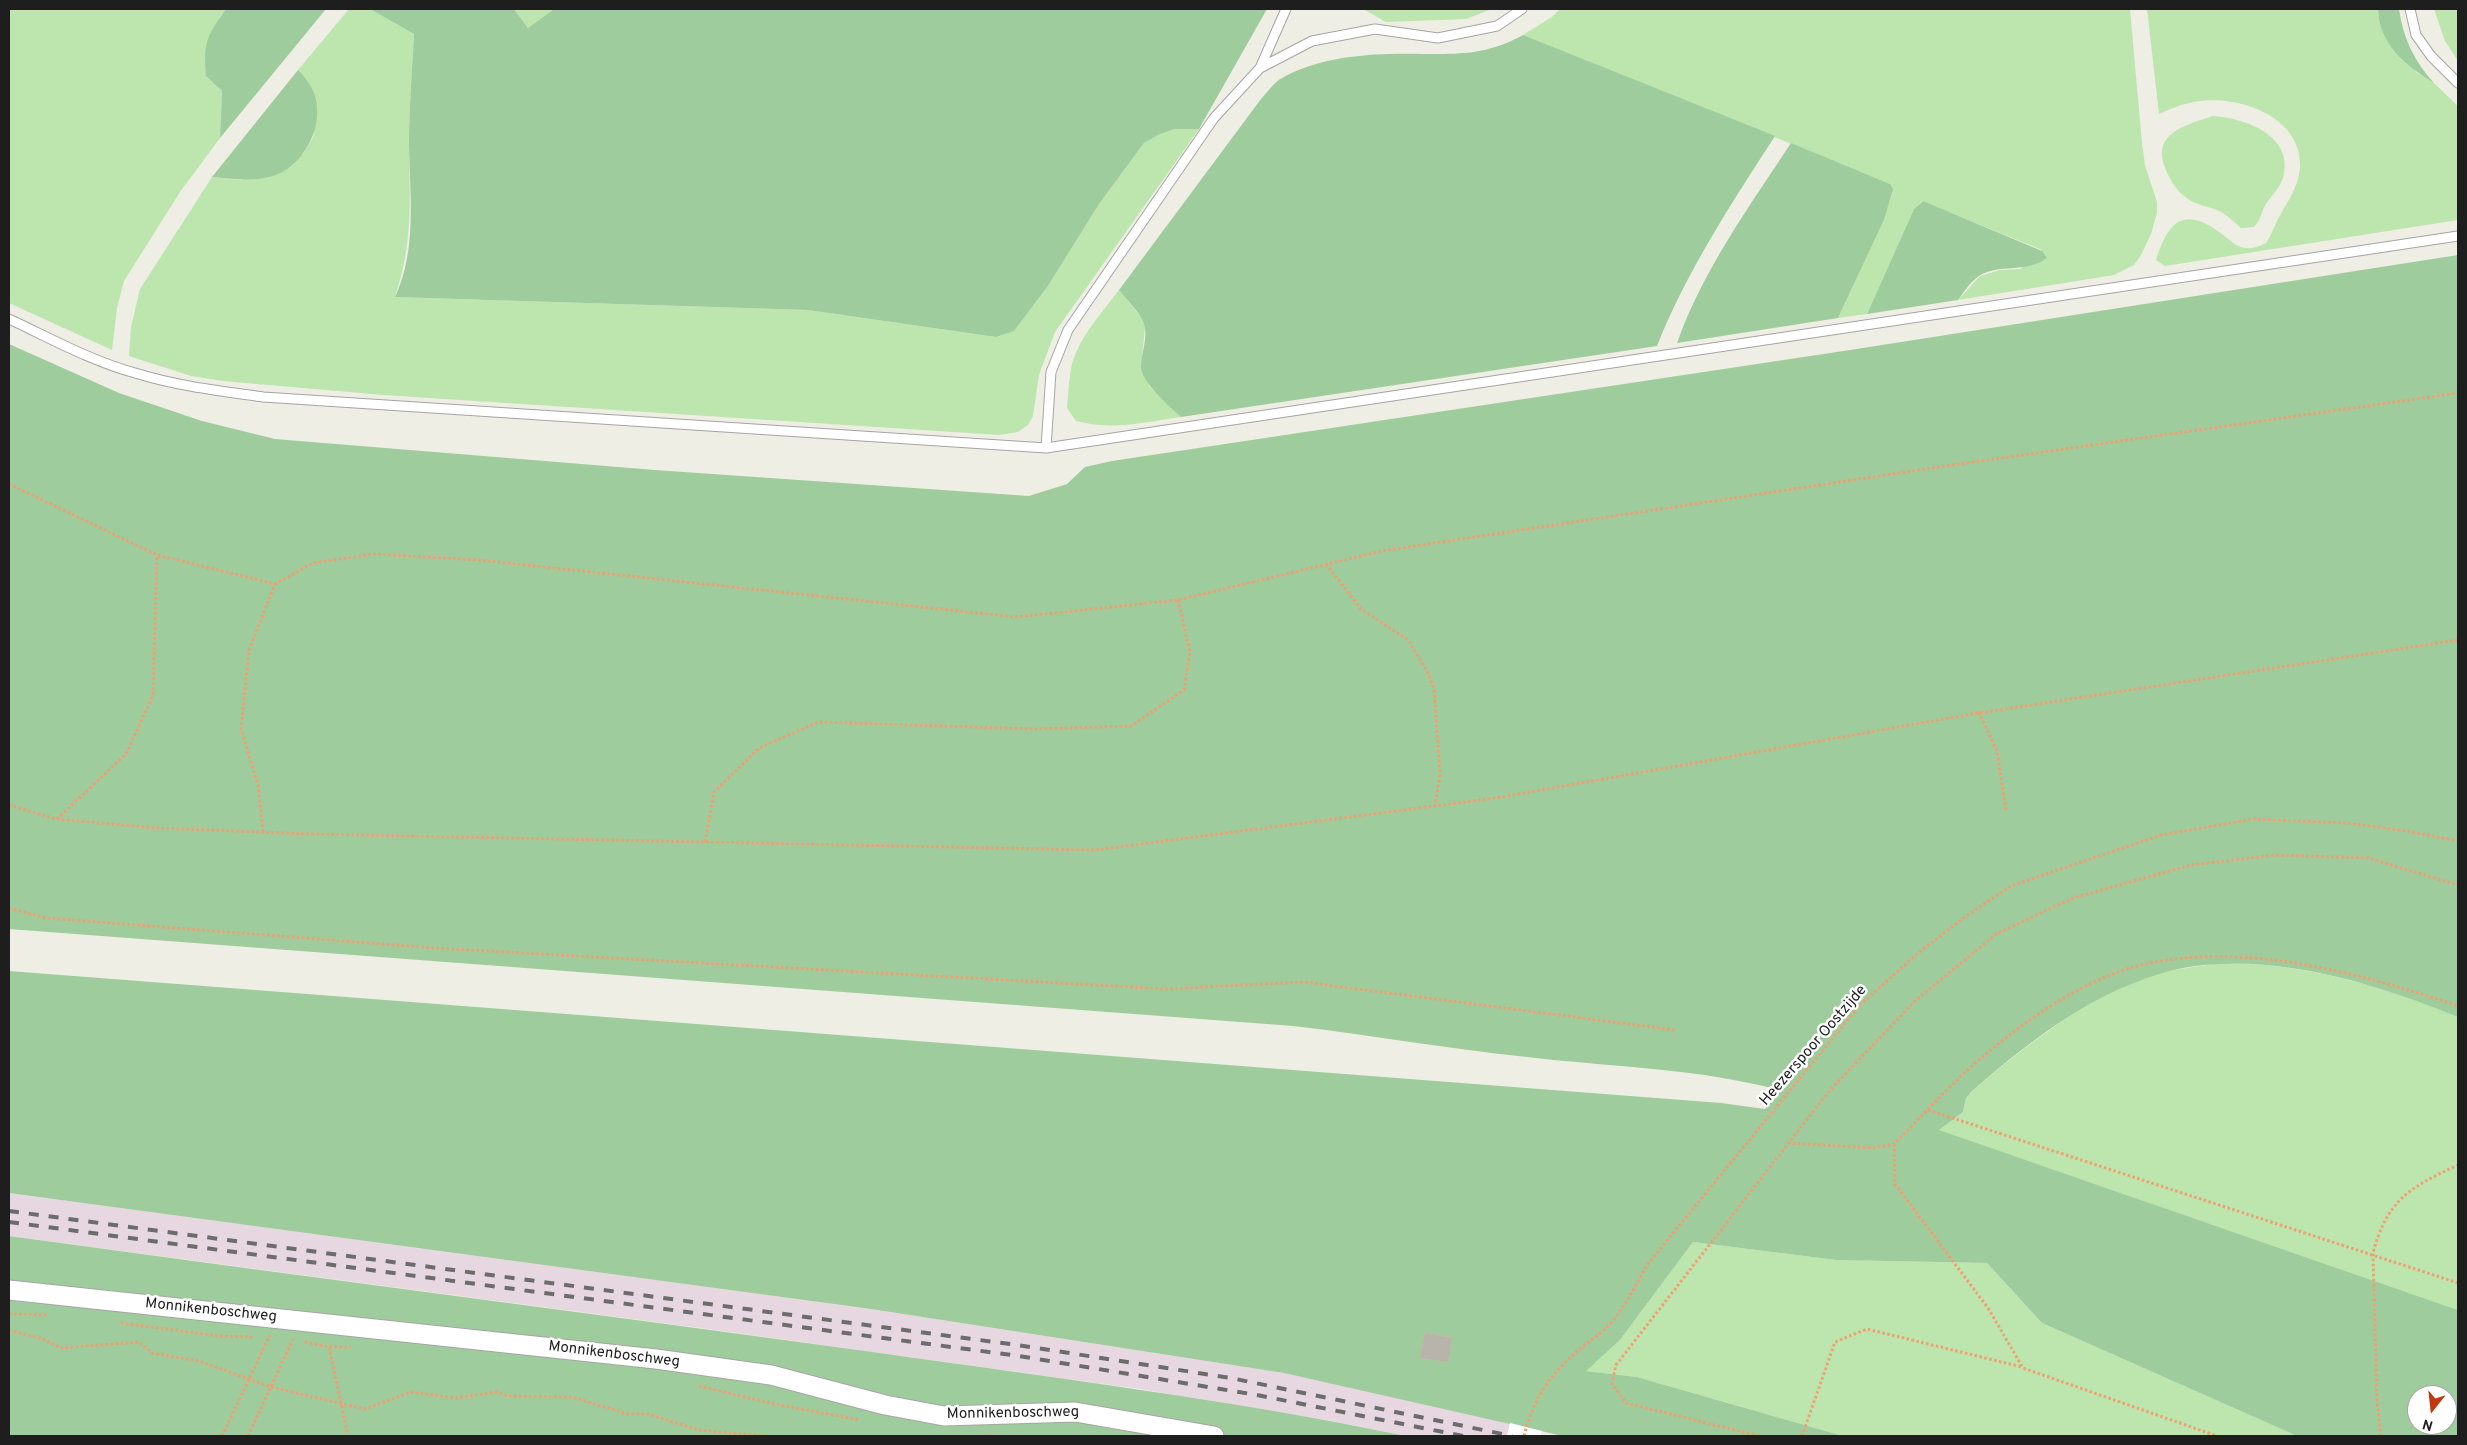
<!DOCTYPE html>
<html>
<head>
<meta charset="utf-8">
<style>
  body { margin:0 }
  #map { position:relative; width:2467px; height:1445px; overflow:hidden; background:#efeee5; font-family:Overpass,sans-serif }
  canvas { display:block }
  .frame { position:absolute; inset:0; border:10px solid #1e1e1e; pointer-events:none }
  .north { position:absolute; left:2407px; top:1385px; width:50px; height:50px; box-sizing:border-box; background:#fff; border:1px solid #a5a5a5; border-radius:50%; rotate:196deg; font-size:14px; font-weight:700; line-height:20px; text-align:center; color:#1e1e1e }
  .north::after { content:''; display:block; margin:auto; width:18px; height:22px; background:#c2370b; clip-path:polygon(50% 0,100% 100%,50% 72%,0 100%) }
</style>
</head>
<body>
<div id="map">
<canvas width="2467" height="1445"></canvas>
<div class="frame"></div>
<div class="north">N</div>
</div>
<script>
const c = document.querySelector('canvas').getContext('2d');
c.lineJoin = 'round';
function fillPath(path, color) {
  c.fillStyle = color;
  c.fill(path, 'evenodd');
}
function strokePath(path, color, width, dash) {
  c.strokeStyle = color;
  c.lineWidth = width;
  c.lineCap = dash ? 'butt' : 'round';
  c.setLineDash(dash || []);
  c.stroke(path);
}
function label(font, color, halo, rows, align = 'center') {
  c.font = font + ' Overpass,sans-serif';
  c.lineWidth = 5;
  c.setLineDash([]);
  c.textBaseline = 'middle';
  c.strokeStyle = halo;
  c.fillStyle = color;
  for (const [text, x, y, turn = 0] of rows) {
    c.save();
    c.translate(x, y);
    c.rotate((+turn || 0) * Math.PI / 180);
    c.textAlign = isNaN(turn) ? turn : align;
    if (halo) c.strokeText(text, 0, 0);
    c.fillText(text, 0, 0);
    c.restore();
  }
}
const industrial = new Path2D(`
  M9,1193l862,116 413,64 226,50 -3,13h-101l-74,-15 -192,-32 -454,-63 -677,-90z`);
const grass = new Path2D(`
  M9,9h217l-6,8 -14,59 16,15 -2,47 -40,54 -56,89 -7,27 -5,42 -103,-47z
  M349,9h21l44,25c-2,37 -5,75 -5,112 1,56 4,97 -14,151l413,13 188,27 18,-6 34,-45 51,-82 45,-61 16,-9 15,-5h24l-144,203 -16,43 -6,41 -5,9 -10,7 -18,3 -617,-40 -160,-14 -32,-5 -62,-20 2,-29 9,-38 72,-112 29,3 62,-26 10,-17 3,-20 -1,-21 -17,-26z
  M514,9h40l-26,19z
  M1363,9h129l-26,10 -80,3z
  M1560,9h570l12,134 3,22 12,37v11l-6,21 -10,21 -7,10 -20,10 -156,25 22,-24 20,-6 20,-1 22,-19 -120,-49 -8,8 -47,105 -29,4 46,-98 6,-36 -367,-149 29,-18z
  M2147,9h231v6l38,57 18,11 24,23v114l-293,46 -9,-6c11,-35 25,-55 62,-29 9,6 18,17 29,17 7,1 13,-2 19,-5 4,-6 7,-13 10,-20 10,-20 24,-36 24,-59 0,-49 -65,-70 -106,-62 -12,2 -24,7 -35,12z
  M2434,9h24v52l-13,-20z
  M2213,116c33,2 82,20 70,62 -4,11 -11,17 -17,26 -5,8 -5,16 -12,23l-13,1c-6,-5 -12,-11 -18,-15 -12,-7 -28,-7 -39,-17 -8,-6 -14,-16 -18,-26 -16,-37 20,-45 47,-54z
  M1119,290l22,27 4,10 -4,41 9,19 31,30c-37,5 -68,14 -105,4l-9,-13c1,-13 2,-26 4,-39 6,-30 30,-55 48,-79z
  M2222,963c81,0 162,23 236,54v293l-520,-180 25,-18 3,-14 5,-6c53,-45 120,-99 187,-118 21,-6 43,-8 64,-11z
  M1693,1242l143,18 151,3 55,60 255,113h-454l-206,-59 -52,-6 35,-31z`);
const forest = new Path2D(`
  M226,9h100l-106,129 2,-47 -16,-15c-3,-34 1,-40 20,-67z
  M370,9h144l14,19 26,-19h713l-68,120h-24l-15,5 -16,9 -45,61 -51,82 -34,45 -18,6 -188,-27 -413,-13c22,-46 15,-102 14,-151 0,-37 3,-75 5,-112z
  M2378,9h21c4,29 15,52 35,74 -28,-17 -55,-39 -56,-74z
  M1523,35l252,101c-44,68 -88,135 -118,210l-476,71c-11,-10 -40,-35 -40,-50 0,-13 6,-26 4,-39 -2,-14 -18,-27 -26,-38l142,-191c6,-6 13,-17 21,-21 32,-18 71,-23 107,-24 50,-2 88,7 134,-19z
  M298,70c7,7 14,16 17,26 9,30 -10,67 -39,79 -19,7 -44,4 -64,2z
  M1791,143l99,41 3,5 -9,31 -46,98 -161,25c26,-73 72,-136 114,-200z
  M1923,201l119,50 5,7c-23,16 -48,5 -68,18 -9,6 -15,16 -21,24l-91,14 47,-105z
  M2458,255v762c-87,-36 -209,-73 -302,-42 -70,22 -130,69 -185,117l-5,6 -3,14 -24,18 519,180v126h-161l-255,-113 -55,-60 -151,-3 -143,-18 -73,98 -34,31 51,6 206,59h-280l-279,-63 -413,-64 -862,-116v-222l1712,132 44,6 14,-19c-82,-22 -169,-23 -252,-33 -78,-8 -156,-22 -234,-31l-1284,-97v-585l110,49 83,28 73,18 380,31 374,26 38,-12 18,-17 27,-6 738,-111zM2417,1395h30v30h-30z
  M9,1236c290,40 581,77 871,117 176,25 352,47 526,83h-1397z`);
const pier = new Path2D(`
  M1510,1423l32,8 -2,5h-33z`);
const building = new Path2D(`
  M1425,1333l27,5 -4,24 -28,-4z`);
const path = new Path2D(`
  M9,484l148,71 118,29 38,-21 60,-9 105,6 538,57 162,-17 204,-49 577,-87 499,-71
  M1326,564l35,45 47,31 19,31 7,17 6,86 -5,32
  M1979,712l18,39 9,60
  M9,805l47,14 100,9 156,6 783,16 401,-52 476,-84 486,-74
  M57,819l69,-65 27,-59 4,-140
  M263,832l-5,-47 -17,-56 8,-79 26,-66
  M705,842l9,-50 45,-44 59,-26 216,7 97,-3 53,-36 6,-38 -12,-52
  M9,908l37,10 388,30 732,41 137,-7 372,48
  M1928,1110l530,173
  M1788,1143l85,5 21,-4c32,-32 63,-67 98,-95 35,-29 76,-57 118,-74 106,-42 245,-4 348,31
  M1894,1144l1,40 93,124 35,60 194,68
  M9,1314l37,1
  M121,1323l98,13 35,1
  M9,1330l34,9 18,9 78,-6 13,11 47,8 72,26 94,22 46,-17 45,6 41,-6 10,4 65,1 56,17h20l50,16 67,6
  M305,1342l24,5h22
  M329,1347l19,89
  M699,1386l71,17 90,17
  M222,1436l48,-101
  M248,1436l45,-97
  M982,1436h12
  M1524,1436c10,-39 26,-62 57,-88 9,-8 21,-15 29,-24 15,-17 26,-39 37,-59l213,-260 57,-51 45,-35 49,-33 150,-51 92,-16 94,4 60,8 51,10
  M1759,1436l-133,-33 -14,-19 4,-19 213,-274 86,-90 81,-67 77,-36 118,-33 84,-10 93,3 90,27
  M1802,1436l33,-94 32,-13 155,38
  M2381,1436l-4,-34 -4,-149c14,-53 37,-66 85,-88`);
const service = new Path2D(`
  M2410,9l6,26 15,21 27,27
  M1260,68l26,-59
  M9,319c41,19 82,42 126,54 42,13 85,18 128,24l783,51 1412,-212
  M1046,448l5,-76 17,-42 146,-212 46,-50 52,-27 63,-12 63,9 59,-12 25,-17`);
const minor = new Path2D(`
  M9,1290l647,69 115,16 114,30 59,11 131,-4 139,24`);
const rail = new Path2D(`
  M9,1211l1008,134 214,33 281,58
  M9,1222l1010,134 238,39 206,41`);
const streetNames = [
  ["Heezerspoor Oostzijde",1814,1046,-49],
  ["Monnikenboschweg",211,1311,6],
  ["Monnikenboschweg",614,1355,7],
  ["Monnikenboschweg",1013,1414,-1]
];
fillPath(industrial, '#e7d7e1');
fillPath(grass, '#bce6ae');
fillPath(forest, '#9fcc9c');
fillPath(pier, '#fff');
fillPath(building, '#b8b4ab');
strokePath(building, '#c0b8a8', 1);
strokePath(service, '#a5a5a5', 11);
strokePath(minor, '#a5a5a5', 21);
strokePath(path, '#f29e73', 3, [2.5, 2.5]);
strokePath(service, '#fff', 9);
strokePath(minor, '#fff', 19);
strokePath(rail, '#6c6c6c', 4, [10, 10]);
label('15px', '#1e1e1e', '#fff', streetNames);
</script>
</body>
</html>
